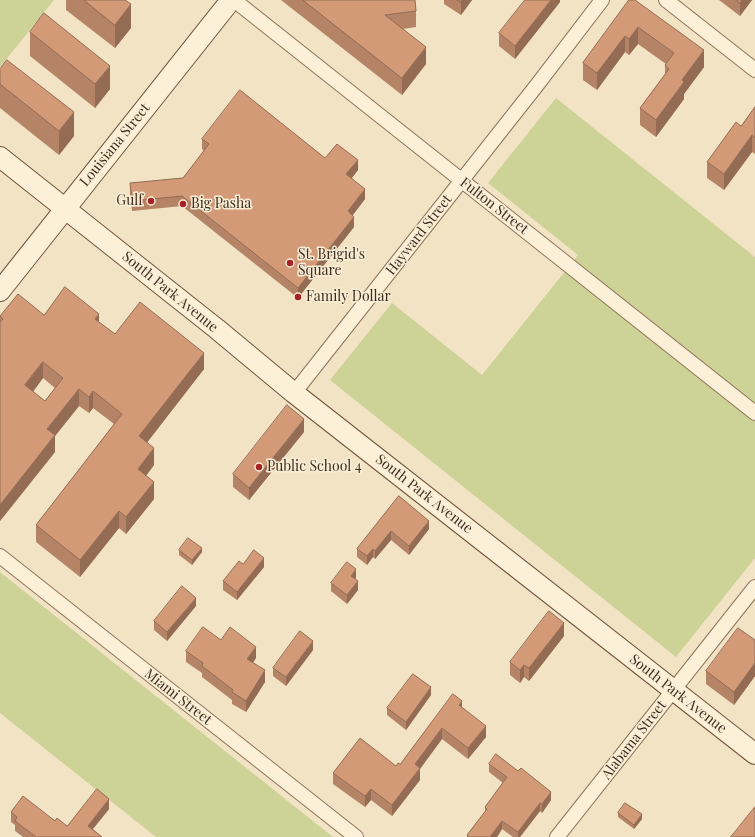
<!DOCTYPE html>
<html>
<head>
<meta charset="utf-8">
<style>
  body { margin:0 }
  canvas { display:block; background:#f2e3c5 }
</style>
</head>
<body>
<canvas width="755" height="837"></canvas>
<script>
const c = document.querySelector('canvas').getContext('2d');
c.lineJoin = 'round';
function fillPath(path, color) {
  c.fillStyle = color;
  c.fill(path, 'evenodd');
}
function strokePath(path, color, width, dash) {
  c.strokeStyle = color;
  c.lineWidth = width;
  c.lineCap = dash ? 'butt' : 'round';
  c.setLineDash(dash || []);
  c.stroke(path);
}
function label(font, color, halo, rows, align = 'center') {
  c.font = font + ' "Playfair Display",serif';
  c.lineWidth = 3;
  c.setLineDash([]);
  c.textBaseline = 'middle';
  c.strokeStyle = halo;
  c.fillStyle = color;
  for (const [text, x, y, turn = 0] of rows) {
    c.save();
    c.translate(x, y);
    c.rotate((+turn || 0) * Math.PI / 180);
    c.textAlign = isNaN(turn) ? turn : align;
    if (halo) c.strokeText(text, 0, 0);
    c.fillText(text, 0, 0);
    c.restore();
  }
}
const green = new Path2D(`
  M0,0h54l-54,67z
  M556,98l199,159v301l-79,99 -346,-277 62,-77 90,72 96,-120 -90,-72z
  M0,572l333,265h-177l-156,-124z`);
const street = new Path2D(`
  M234,0l521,413
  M666,0l89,70
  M294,393l243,-308 65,-85
  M0,556l356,281
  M557,837l198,-250`);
const secondary = new Path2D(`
  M0,157l217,172 77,64 461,361
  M0,291l231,-291`);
const wall = new Path2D(`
  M66,0h59l6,28 -16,20 -49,-38z
  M281,0h134l1,11v16l-13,2 23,35 -24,31z
  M444,0h28l-11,15 -17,-11z
  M560,0v2l-45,57 -16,-13v-13z
  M629,0l75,67 -20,27v5l-28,38 -16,-12v-17l25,-34v-9l1,-1 -28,-20 -9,11 -4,-3 -28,38 -14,-10v-17z
  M719,0h33l-12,16z
  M30,32l80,57 -15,19 -65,-52z
  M0,69l74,67 -15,19 -59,-47z
  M755,107v47l-3,-2 -28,38 -17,-12v-16l34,-36z
  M202,139l123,19 33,12 -6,8 13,21 -12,16 1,12 -56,71 -116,-92 -50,5 -2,-18v-10l53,-5 21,-27 -2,-2z
  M44,315l55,7 16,12 89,35 -57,73 7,23 -8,11 8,23 -28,35 -7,-6 -39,49 -44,-35v-17l78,-101 -21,-16 -4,5 -10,-7 -24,30v16l-55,69v-205zM43,378l12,10 -10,13 -12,-9z
  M304,432l-55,68 -16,-13v-13z
  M399,496l30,33 -20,26 -18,-15 -16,19 -2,-2 -6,8 -10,-8v-8z
  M179,550l23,2 -10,13 -13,-10z
  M243,564l21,3 -27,33 -14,-10v-9z
  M356,578l-1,1 3,11 -11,14 -16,-13v-8z
  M196,606l-29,35 -13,-11v-9z
  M564,636l-35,45 -5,-4 -4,6 -10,-8v-13z
  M221,640l35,18 -3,5 12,19 -19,30 -14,-8v-4l-30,-23v-4l-16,-11v-11z
  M755,640v36l-21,29 -28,-21v-13z
  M313,650l-27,36 -13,-10v-8z
  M431,695l-25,35 -19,-15v-7z
  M462,708l24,29 -18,22 -26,-20 -22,29v12l-28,36 -21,-16 -6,7 -32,-23v-11l63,-7 4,-2z
  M489,764l62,36 -9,13 -2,-2 -20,26h-7l-11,-8 -5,8h-30v-2l18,-23v-5l18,-24 -14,-11z
  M109,809l-16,20 9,8h-79l-8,-6v-6l-4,-3v-10l44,9 12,5z
  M618,813l24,6 -8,10 -16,-12z`);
const shadedWall = new Path2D(`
  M462,0h10l-11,15v-13z
  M551,0h9v2l-45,57v-13z
  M742,0h10l-12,16v-13z
  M131,4v24l-16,20v-23z
  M638,27v17l-9,11v-16z
  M625,36v16l-28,38v-17z
  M426,47v17l-24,31v-17z
  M704,50v17l-20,27v5l-28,38v-17l26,-40z
  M110,66v23l-15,19v-24z
  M74,112v24l-15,19v-24z
  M752,135v17l-28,38v-16z
  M358,160v10l-12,15v-11z
  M365,189v10l-17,22v-10z
  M354,217v10l-56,71v-10z
  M99,314v16l-4,-11z
  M204,353v16l-65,84v-17z
  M43,362v16l-18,24v-17z
  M79,389v17l-24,30v16l-55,69v-16l47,-76z
  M93,391v17l-4,5v-16z
  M304,419v13l-55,68v-12z
  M154,448v17l-16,21v-17z
  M154,482v17l-28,35v-17z
  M119,511v17l-39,49v-17z
  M429,521v8l-20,26v-9z
  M391,531v9l-16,19v-8z
  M202,548v4l-10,13v-5z
  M373,549v8l-6,8v-9z
  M264,558v9l-27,33v-8z
  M356,569v9l-5,7v-9z
  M358,581v9l-11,14v-9z
  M196,598v8l-29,35v-9z
  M564,623v13l-35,45v-13z
  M313,641v9l-27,36v-9z
  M256,647v11l-9,12v-11z
  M755,663v13l-21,29v-13z
  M524,665v12l-4,6v-13z
  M265,670v12l-19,30v-11z
  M431,687v8l-25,35v-8z
  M462,701v12l-3,-8z
  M486,726v11l-18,22v-11z
  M442,728v11l-27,37v-12z
  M420,768v12l-28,36v-11z
  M371,789v11l-6,7v-11z
  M551,792v8l-9,13v-9z
  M109,799v10l-21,26v-9z
  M540,803v8l-20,26h-2v-5z
  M642,814v5l-8,10v-4z
  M502,821v8l-5,8h-7z`);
const building = new Path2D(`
  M84,0h41l6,4 -16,21z
  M303,0h112l1,11 -31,4 41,32 -24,31z
  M457,0h5l-1,2z
  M525,0h26l-36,46 -16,-13z
  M629,0h6l69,50 -22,30 2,2 -28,38 -16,-12 29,-39 -4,-4 9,-12 -36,-26 -9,12 -4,-3 -28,37 -14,-10z
  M736,0h6l-2,3z
  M44,13l66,53 -15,18 -65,-52z
  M7,60l67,52 -15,19 -59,-47v-15z
  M240,90l85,68 12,-14 21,16 -12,14 19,15 -17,22 6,6 -56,71 -116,-92 -50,5 -2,-18 53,-5 26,-34 -7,-5z
  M755,107v31l-3,-3 -28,39 -17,-12 29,-40 5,4z
  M65,287l34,27 -4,5 20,15 25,-32 64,51 -65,83 15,12 -16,21 16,13 -28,35 -7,-6 -39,49 -44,-35 86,-111 -29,-23 -4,6 -10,-8 -32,40 8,6 -55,70v-183l3,-3 -3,-3 18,-22 26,21zM43,362l20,16 -18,23 -20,-16z
  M287,405l17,14 -55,69 -16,-14z
  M399,496l30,25 -20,25 -18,-15 -16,20 -2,-2 -6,7 -10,-7z
  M188,538l14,10 -10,12 -13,-10z
  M254,550l10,8 -27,34 -14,-11 16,-20 4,3z
  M347,562l9,7 -5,7 7,5 -11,14 -16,-12z
  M182,586l14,12 -29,34 -13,-11z
  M549,611l15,12 -35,45 -5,-3 -4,5 -10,-8z
  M203,627l18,13 9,-13 26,20 -9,12 18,11 -19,31 -14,-9 1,-2 -31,-24 1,-3 -17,-12z
  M738,628l17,12v23l-21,29 -28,-21z
  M300,631l13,10 -27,36 -13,-9z
  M413,674l18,13 -25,35 -19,-14z
  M453,694l9,7 -3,4 27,21 -18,22 -26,-20 -27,36 5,4 -28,37 -21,-16 -6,7 -32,-23 27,-35 36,28 2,-3 2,1z
  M496,754l22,17 3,-3 30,24 -9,12 -2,-1 -22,29 -16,-11 -12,16h-21l-2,-2 20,-26 -2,-2 22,-30 -18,-13z
  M97,789l12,10 -21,27 14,11h-66l-21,-16 2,-4 -6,-5 12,-16 32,25 2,-3 10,8z
  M625,803l17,11 -8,11 -16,-12z
  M755,807v30h-24z`);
const markers = [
  [151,201,4,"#a32329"],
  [183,204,4,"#a32329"],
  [290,263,4,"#a32329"],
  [298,297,4,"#a32329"],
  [259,467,4,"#a32329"]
];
const streetNames = [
  ["Louisiana Street",115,145,-51],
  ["Fulton Street",494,206,38],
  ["Hayward Street",419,235,-52],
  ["South Park Avenue",170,292,39],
  ["South Park Avenue",424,494,38],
  ["South Park Avenue",678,694,38],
  ["Miami Street",178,697,38],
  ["Alabama Street",634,740,-52]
];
const poiNames = [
  ["Gulf",143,201,"right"],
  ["Big Pasha",191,204],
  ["St. Brigid's",298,255],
  ["Square",298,271],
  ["Family Dollar",306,297],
  ["Public School 4",267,467]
];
fillPath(green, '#cdd297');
strokePath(street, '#8f7459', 16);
strokePath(secondary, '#71543c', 22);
strokePath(street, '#fcf0d9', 14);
strokePath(secondary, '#fcf0d9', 20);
fillPath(wall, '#b58467');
fillPath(shadedWall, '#946c54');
fillPath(building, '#d39a78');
strokePath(building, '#946c54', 1);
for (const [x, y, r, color] of markers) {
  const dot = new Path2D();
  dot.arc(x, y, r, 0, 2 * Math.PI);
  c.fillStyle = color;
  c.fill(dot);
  strokePath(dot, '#f9edd5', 1.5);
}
label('14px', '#3e2c1e', '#f9edd5', streetNames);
label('14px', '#3e2c1e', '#f9edd5', poiNames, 'left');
</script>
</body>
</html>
